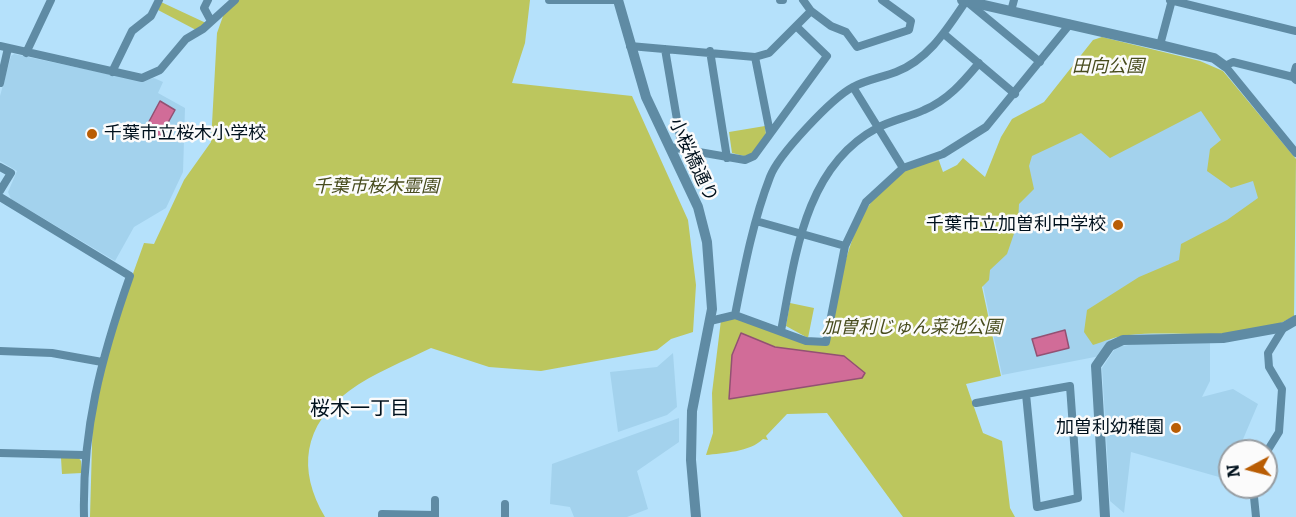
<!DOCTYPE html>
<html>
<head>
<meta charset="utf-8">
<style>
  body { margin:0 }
  #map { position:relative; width:1296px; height:517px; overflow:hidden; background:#b5e1fb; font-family:Literata,serif }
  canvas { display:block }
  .north { position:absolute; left:1218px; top:439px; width:60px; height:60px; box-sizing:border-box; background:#fbfbfb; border:2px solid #979da2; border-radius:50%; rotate:263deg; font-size:16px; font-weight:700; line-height:24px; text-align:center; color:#00111d }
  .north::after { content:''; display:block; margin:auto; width:21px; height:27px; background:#b95d04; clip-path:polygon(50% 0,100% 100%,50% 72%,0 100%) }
</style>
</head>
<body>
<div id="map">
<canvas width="1296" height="517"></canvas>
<div class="north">N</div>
</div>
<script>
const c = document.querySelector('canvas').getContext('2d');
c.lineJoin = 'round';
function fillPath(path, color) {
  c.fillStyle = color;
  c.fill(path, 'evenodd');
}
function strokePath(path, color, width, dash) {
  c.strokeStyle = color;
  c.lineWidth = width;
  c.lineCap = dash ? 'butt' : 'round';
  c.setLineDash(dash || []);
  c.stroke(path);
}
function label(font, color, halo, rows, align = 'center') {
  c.font = font + ' Literata,"Noto Sans JP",serif';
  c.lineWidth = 5;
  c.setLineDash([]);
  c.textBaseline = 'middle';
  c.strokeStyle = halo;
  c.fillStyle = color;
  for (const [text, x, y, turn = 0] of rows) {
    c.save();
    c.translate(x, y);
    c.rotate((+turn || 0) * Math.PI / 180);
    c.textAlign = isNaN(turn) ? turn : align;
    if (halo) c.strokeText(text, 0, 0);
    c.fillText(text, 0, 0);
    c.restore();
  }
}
const built = new Path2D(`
  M14,54l127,27 13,-3 9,4 -5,11 27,15 -2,64 -17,36 -32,19 -19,34 -104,-62 -3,-7 9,-21 -17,-10v-65l11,-40z
  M1205,93l70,116 -156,117 -19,30 -98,19 -22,-103 51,-127z
  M1154,341l56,1v39l-8,16 31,-8 25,15 -20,47h-8v19l-4,9 -95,-27 -7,61 -14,-12 -8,-133 14,-21z
  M673,353l4,54 -10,8 -49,17 -8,-60 47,-5z
  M679,418v24l-42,29 11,38 -21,8h-53l-4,-10 -20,-3 2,-40z`);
const green = new Path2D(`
  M235,0h295l-5,43 -13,40 120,13 56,124 8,65 -3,47 -22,7 -14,11 -116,21 -52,-4 -58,-19c-26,13 -58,25 -82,43 -46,34 -52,79 -24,126h-235l3,-107 24,-92 27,-75 10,1 30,-64 27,-38 6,-109 10,-28z
  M161,2l45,21 -10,7 -38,-20z
  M1102,37l98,24 23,10 73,88 -2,157c-47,29 -111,13 -165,19 -12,1 -24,6 -36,10l-9,-13 3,-22 52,-33 40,-17 2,-16 46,-24 31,-22 -5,-17 -22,7 -24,-17 3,-22 11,-9 -20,-29 -91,47 -29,-25 -49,23 -3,10 5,23 -15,15 -1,18 -11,32 -17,16 -1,10 -7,7 19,89 -35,8 17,49 19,8 8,67 5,9h-112l-76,-104 -40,1 -21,22 2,4 -5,-1c-13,13 -40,14 -57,16l7,-22 -1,-40 9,-73 13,-2 72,23 23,4c11,-60 18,-137 74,-175 10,-6 24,-9 35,-12l5,14 14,-7 6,-7 22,19 16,-40 11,-18 32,-17 49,-62z
  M765,126l1,9 -14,19 -8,2 -12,-3 -3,-21z
  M790,303l24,5 -6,30 -22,-12z
  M78,457l3,4 1,12 -20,1 -1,-16z`);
const water = new Path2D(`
  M160,101l15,9 -15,27 -15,-8z
  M1065,330l4,18 -32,8 -5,-17z
  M741,333l34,14 69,9 21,17 -3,5 -133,21 3,-44z`);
const minor = new Path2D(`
  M208,0l-4,8 7,13
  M549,0h69
  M780,0h3
  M803,0l8,11 20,15 15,6 11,15 52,-17 2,-9 -29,-21
  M1170,0l126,31
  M1011,11l3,-11
  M944,34l71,60
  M1160,45l12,-45
  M0,46l142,32 18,-8 26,-31 17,-10 32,-29
  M630,46l125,11 14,-4 42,-42
  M665,49l17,100
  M710,51l17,107
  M26,53l25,-53
  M755,57l15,76
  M112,72l20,-41 19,-15 8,-16
  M1293,77l3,-10
  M1296,80l-3,-3 -60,-15 -8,4 71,87
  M0,83l8,-35
  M853,87l50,81
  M670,147l75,13 9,-4 73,-100 -31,-30
  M0,167l11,6 -11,18
  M0,197l130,79c-29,82 -48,154 -46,241
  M756,221l89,25
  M735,315c9,-46 18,-94 35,-138 8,-22 62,-79 83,-90 13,-7 30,-10 43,-15 33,-13 51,-43 70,-71l74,61
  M710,321l25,-6 71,26 20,1 19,-96 21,-44 37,-34 40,-14 43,-27 84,-103
  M781,331c14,-73 23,-164 96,-203 15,-8 32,-11 47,-18 24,-10 39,-28 55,-47
  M0,351l52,2 50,9
  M976,403l94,-17 8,112 -41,9 -11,-113
  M1074,430l25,-3
  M0,453l84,2
  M1266,453l13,-21 3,-43 -13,-22 -1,-14 16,-26
  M1253,487l3,30
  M435,500v17
  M382,517v-3l53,1
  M505,517v-13`);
const tertiary = new Path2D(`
  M618,0l28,97 52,110 9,35 5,67 -20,102 -1,49 5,57
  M962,0l198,45 54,13 11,8
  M1105,517l-9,-151 14,-20 13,-6 100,-2 61,-11 12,-7`);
const markers = [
  [92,134,6,"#b95d04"],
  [1118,225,6,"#b95d04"],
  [1176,428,6,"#b95d04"]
];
const parkNames = [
  ["田向公園",1108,67],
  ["千葉市桜木霊園",376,187],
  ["加曽利じゅん菜池公園",912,328]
];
const poiNames = [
  ["千葉市立桜木小学校",104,134,"left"],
  ["千葉市立加曽利中学校",1106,225],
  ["加曽利幼稚園",1164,428]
];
const streetNames = [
  ["小桜橋通り",693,160,65]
];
const neighbourhoodNames = [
  ["桜木一丁目",360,409]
];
fillPath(built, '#a3d2ed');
fillPath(green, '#bcc65e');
fillPath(water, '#d16c98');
strokePath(water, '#925173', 1.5);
strokePath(minor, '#5f8ba4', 8);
strokePath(tertiary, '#5f8ba4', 10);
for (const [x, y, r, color] of markers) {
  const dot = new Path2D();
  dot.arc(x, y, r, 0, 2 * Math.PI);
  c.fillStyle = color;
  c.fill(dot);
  strokePath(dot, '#fbfbfb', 2);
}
label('italic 18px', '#484c1e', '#fbfbfb', parkNames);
label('18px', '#00111d', '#fbfbfb', poiNames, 'right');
label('18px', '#00111d', '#fbfbfb', streetNames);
label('20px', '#00111d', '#fbfbfb', neighbourhoodNames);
</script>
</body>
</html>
